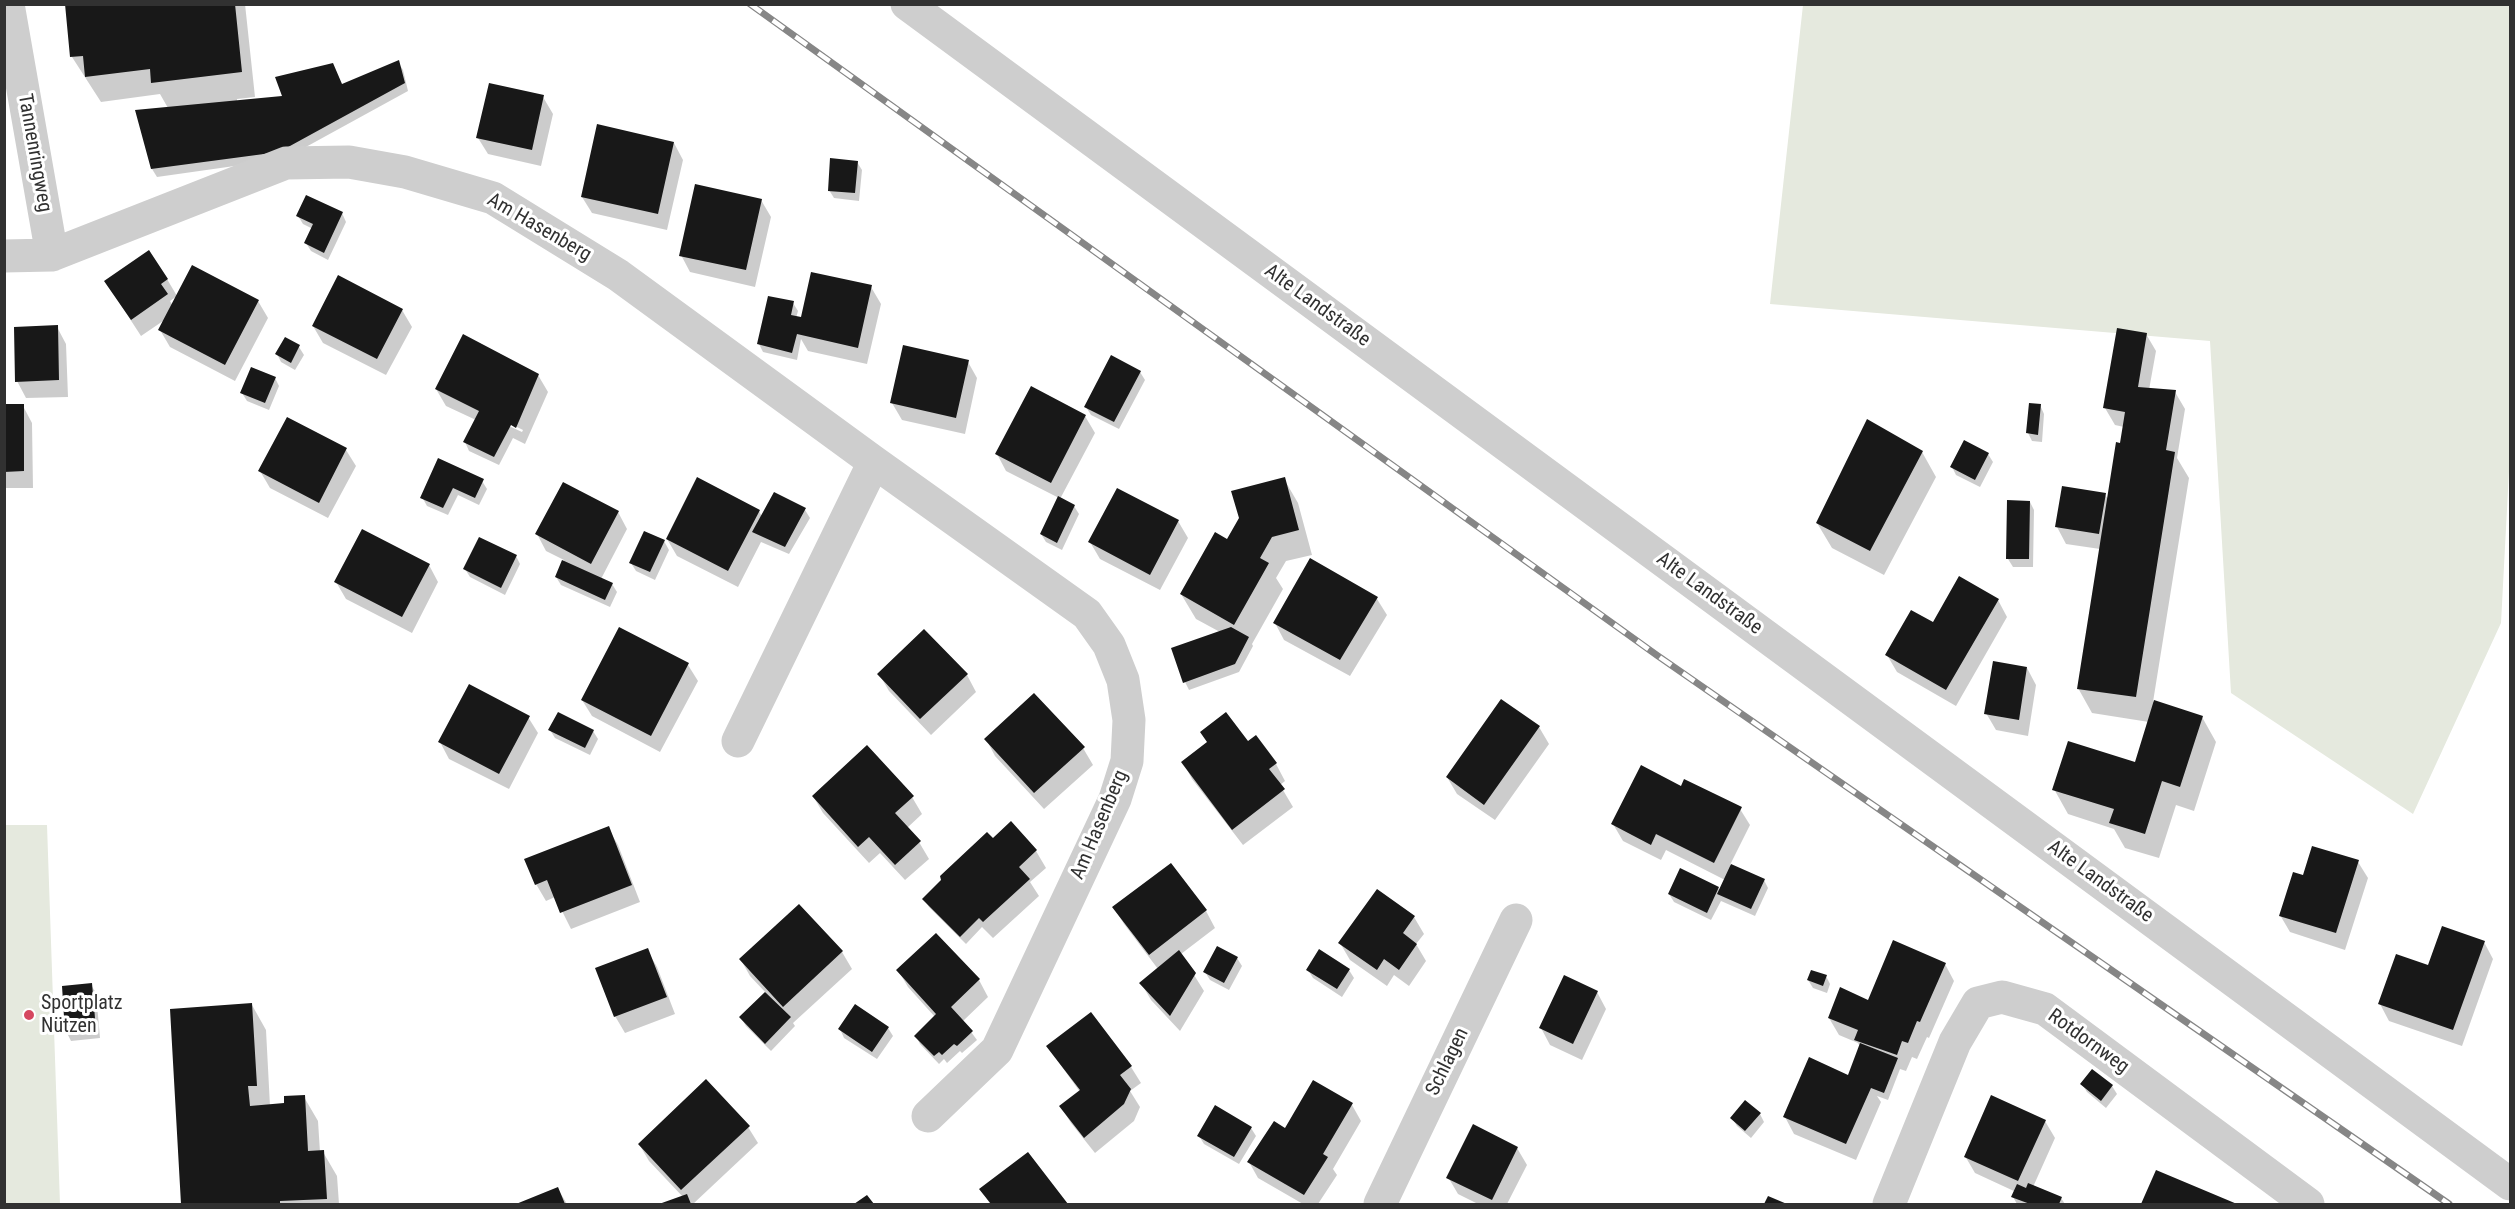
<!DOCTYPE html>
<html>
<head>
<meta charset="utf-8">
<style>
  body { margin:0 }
  #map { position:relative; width:2515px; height:1209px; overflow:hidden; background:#fff; font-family:"Roboto Condensed",sans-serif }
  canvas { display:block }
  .frame { position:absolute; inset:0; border:6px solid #313131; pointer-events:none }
</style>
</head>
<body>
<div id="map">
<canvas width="2515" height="1209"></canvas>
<div class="frame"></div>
</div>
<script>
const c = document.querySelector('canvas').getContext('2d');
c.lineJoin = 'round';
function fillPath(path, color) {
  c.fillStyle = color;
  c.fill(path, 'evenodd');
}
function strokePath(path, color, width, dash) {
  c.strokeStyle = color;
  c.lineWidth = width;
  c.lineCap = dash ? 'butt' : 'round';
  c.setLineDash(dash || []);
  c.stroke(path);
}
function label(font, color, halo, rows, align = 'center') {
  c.font = font + ' "Roboto Condensed",sans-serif';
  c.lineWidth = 6;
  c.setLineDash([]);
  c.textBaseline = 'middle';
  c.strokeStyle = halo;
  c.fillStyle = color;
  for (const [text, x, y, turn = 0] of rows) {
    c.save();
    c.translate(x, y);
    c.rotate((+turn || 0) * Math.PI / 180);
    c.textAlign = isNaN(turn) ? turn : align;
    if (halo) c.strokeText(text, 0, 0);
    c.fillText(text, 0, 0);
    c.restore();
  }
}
const green = new Path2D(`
  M1803,5h707v447l-9,171 -88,191 -182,-121 -21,-352 -440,-37z
  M5,825h42l13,379h-55z`);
const shadow = new Path2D(`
  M66,4h179l10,93 -18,2v3l47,-5 58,-11 56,-24 5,8 5,21 -124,68 -127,18 -5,-8 16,-61 -8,-14 -59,8 -29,-45z
  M543,97l10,17 -12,52 -53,-12 -10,-16z
  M674,143l9,17 -16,70 -75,-17 -10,-16z
  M857,162l5,8 -3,31 -25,-3 -5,-8z
  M761,200l10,17 -16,70 -65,-15 -9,-17z
  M342,213l4,9 -18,38 -17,-9 -5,-8 7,-14 -10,-5 -5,-8z
  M167,279l10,17 -7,5 3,5 85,-5 10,17 -33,63 -65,-34 -10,-17 6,-11 -25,17 -35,-54z
  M871,287l10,17 -14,60 -59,-13 -7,-12 -4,21 -34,-8 -4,-8 34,-41 5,8 -2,7 6,1z
  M402,310l10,17 -26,48 -63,-32 -10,-17z
  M57,327l9,17 2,53 -42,1 -9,-17z
  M2146,334l10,17 -7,39 26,2 10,17 -8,49 12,20 -36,224 49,15 14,25 -22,69 -18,-6 -17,53 -34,-10 -11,-19 -46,-15 -14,-25 82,-26 13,-41 -57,-9 -14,-25 22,-139 -34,-5 -9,-17 48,-32 3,4 16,-72 -9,-2 -10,-17z
  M299,347l5,8 -9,15 -14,-8 -4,-8z
  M968,362l9,16 -12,56 -63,-14 -10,-17z
  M1140,372l5,8 -26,49 -28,-14 -5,-8z
  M538,375l10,17 -23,52 -12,-6 -14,27 -30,-14 -4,-9 11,-22 -30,-14 -10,-17zM509,423l14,7 -1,2 -13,-6z
  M275,378l4,8 -10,24 -22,-9 -5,-8z
  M2040,405l4,9 -2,28 -10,-1 -4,-8z
  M4,406h19l9,17 1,65h-29z
  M1085,416l10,17 -35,66 14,7 5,8 -17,36 -16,-8 -5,-8 18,-36 -53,-27 -9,-17z
  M346,450l10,16 -28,52 -58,-30 -10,-17z
  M1922,452l14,25 -52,98 -52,-27 -15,-25z
  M1988,454l5,8 -13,25 -24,-12 -4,-8z
  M439,460l43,21 5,8 -8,16 -21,-10 -10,20 -21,-9 -5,-9z
  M1284,479l14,24 14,52 -26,6 -10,17 7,11 -31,55 1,2 -14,26 -50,18 -4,-8 35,-50 -24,-13 -15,-25z
  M2030,502l4,8 -1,57h-20l-5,-8z
  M805,510l5,8 -21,36 -28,-12 -23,45 -61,-31 -10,-17 92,-28 3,6z
  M618,512l9,17 -26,50 11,5 5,8 -7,15 -49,-22 -5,-8 8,-17 -18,-9 -9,-17z
  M1178,521l10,17 -28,52 -60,-31 -10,-17z
  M645,533l19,8 5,9 -14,30 -19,-9 -5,-8z
  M516,556l4,8 -15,31 -35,-18 -5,-8z
  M429,565l9,17 -26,51 -66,-34 -10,-17z
  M1377,599l10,16 -37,61 -66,-36 -9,-17z
  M1998,600l9,17 -51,89 -59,-34 -10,-17 47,-31z
  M688,665l10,16 -38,71 -68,-36 -10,-16z
  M2027,668l9,17 -8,51 -32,-6 -10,-17z
  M879,674l88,1 9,17 -45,43 -42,-44z
  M528,717l10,16 -29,56 -60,-30 -9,-17z
  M1539,727l10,17 -54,76 -38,-26 -10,-17z
  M550,730l43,1 5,8 -8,16 -35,-17z
  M986,739l97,9 10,17 -49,44 -49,-53z
  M1248,743l28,21 9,17 -5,4 13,22 -50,38 -51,-66 -9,-17z
  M1681,788l59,21 10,16 -20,40 34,15 4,8 -13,28 -34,-15 -10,19 -37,-18 -5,-8 12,-24 40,20 4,-10 -59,-30 -5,10 -38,-19 -10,-17z
  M813,796l99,1 10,17 -15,14 12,14 10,17 -24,21 -25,-27 -11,10 -46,-50z
  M1010,823l26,28 10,17 -16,14 9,14 -46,42 -11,-11 -16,17 -37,-37 -5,-8z
  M608,828l10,17 22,57 -69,27 -16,-32 -9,4 -10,-17z
  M2358,862l10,16 -23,72 -55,-18 -10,-17 24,-38z
  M1171,865l35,46 9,17 -34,26 23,37 -24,40 -29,-31 -10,-17 17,-14 -34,-45 -10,-16z
  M1414,917l10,17 -8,10 10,17 -17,25 -15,-11 -7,11 -37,-26 -10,-17z
  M2484,942l9,17 -31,87 -73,-25 -9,-17 49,-37z
  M647,950l10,17 18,47 -50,19 -10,-17z
  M842,952l10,17 -59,54 2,3 -24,25 -25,-25 -5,-8 25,-25 -16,-17 -9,-16z
  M1237,958l5,8 -13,24 -19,-10 -5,-8z
  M1945,964l9,17 -25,57 -2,-1 -10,22 -5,-2 -6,14 -6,-2 -12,31 -11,-4 4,6 -25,58 -62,-26 -9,-17 64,-41 11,-29 -2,-4 -19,-8 -10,-17 39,-16z
  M898,970l81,10 9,17 -25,24 14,19 -15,13 -2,-2 -13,12 -3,-4 -5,5 -19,-20 -4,-8 19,-19 -27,-30z
  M1308,970h41l5,8 -12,19 -29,-19z
  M1826,976l4,8 -3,9 -14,-5 -5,-8z
  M91,985l5,8 4,45 -29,3 -4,-8z
  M1597,992l9,17 -24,51 -32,-15 -9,-17z
  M252,1005l14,25 4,76 15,-1 19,-8 14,24 2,31h3l14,24 2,28h-156l-12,-194z
  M888,1028l5,8 -16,23 -33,-21 -4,-9z
  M1048,1047l83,20 10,16 -11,8 10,16 -6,14 -39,32 -24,-30 -10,-16 19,-15z
  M2082,1084l30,2 5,8 -11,14 -19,-16z
  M1352,1105l9,16 -28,48 4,6 -19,29h-15l-45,-26 -9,-16z
  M1760,1114l4,8 -13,16 -14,-12 -5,-8z
  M2045,1121l10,17 -22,49 28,11 4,6h-48l-4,-7 3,-5 -41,-19 -10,-17z
  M748,1127l10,16 -65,61h-30l20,-7 -34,-36 -10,-17z
  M1251,1128l5,8 -17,28 -35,-20 -5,-8z
  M1517,1148l10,17 -20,39h-29l-20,-10 -10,-17z
  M1027,1154l39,50h-76l-9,-15z
  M2157,1172l76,32h-90z
  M558,1189l9,15h-47z`);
const building = new Path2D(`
  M65,4h170l7,68 -91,11 -1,-14 -65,8 -2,-21 -13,1z
  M399,60l6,23 -126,69 -128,17 -16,-59 147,-14 -7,-19 58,-14 9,21z
  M489,83l55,12 -12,55 -56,-12z
  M597,124l77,18 -16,72 -77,-17z
  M830,158l28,3 -3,32 -27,-2z
  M695,184l67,15 -16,71 -67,-14z
  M306,195l37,17 -19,41 -20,-10 9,-19 -17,-8z
  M149,250l19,29 -7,5 7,10 -37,26 -27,-39z
  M192,265l67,35 -34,65 -67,-35z
  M811,272l61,13 -14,63 -61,-14 -5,19 -35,-9 11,-48 26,5 -3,14 10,2z
  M338,275l65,34 -26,50 -65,-33z
  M58,325l1,55 -44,2 -1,-55z
  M2117,328l30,5 -9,54 38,3 -10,60 9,2 -39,245 -59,-8 39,-247 4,1 5,-31 -22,-4z
  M463,334l76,40 -23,54 -5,-3 -17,32 -31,-15 16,-31 -44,-22z
  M285,337l15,8 -9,18 -16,-9z
  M903,345l66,15 -13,58 -66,-15z
  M1111,355l30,16 -27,51 -30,-15z
  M251,367l25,10 -11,26 -25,-10z
  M1031,386l55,29 -35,68 -56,-29z
  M2029,403l12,1 -3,31 -12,-2z
  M4,404h20v67l-20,1z
  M287,417l60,31 -28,55 -61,-32z
  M1867,419l56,32 -53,100 -54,-28z
  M1964,440l25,13 -14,27 -25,-13z
  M438,458l46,21 -9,19 -22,-10 -10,20 -23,-10z
  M697,477l63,33 -32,61 -62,-32z
  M1285,477l14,53 -27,7 -12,21 9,5 -35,62 -54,-31 35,-62 12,7 12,-21 -8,-27z
  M563,482l56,29 -28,53 -56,-30z
  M2062,486l44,7 -7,41 -44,-7z
  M1117,488l62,32 -29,55 -62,-33z
  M774,492l32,16 -21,39 -33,-15z
  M1058,496l17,9 -18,38 -17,-9z
  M2007,500l23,1 -1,58h-23z
  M362,529l68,35 -28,53 -68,-35z
  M644,531l21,9 -15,32 -21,-9z
  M479,537l38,18 -16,33 -38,-19z
  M1310,558l68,39 -38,63 -67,-37z
  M562,560l51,23 -8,17 -50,-23z
  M1959,576l40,23 -53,91 -61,-35 26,-45 22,12z
  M619,627l70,36 -38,73 -70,-36z
  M1231,627l18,10 -14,27 -52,19 -12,-35z
  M924,629l44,45 -48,45 -43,-45z
  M1993,661l34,6 -8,53 -35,-6z
  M469,684l61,32 -31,58 -61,-32z
  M1034,693l51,54 -51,46 -50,-54z
  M1501,699l39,27 -56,79 -38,-28z
  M2154,700l49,16 -23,71 -18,-6 -17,53 -36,-11 5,-14 -62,-19 16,-49 67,21z
  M558,712l36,18 -9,18 -37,-18z
  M1226,712l22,29 8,-6 21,28 -8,6 16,20 -53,41 -51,-68 26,-20 -7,-10z
  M867,745l47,51 -19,17 26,28 -26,24 -26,-28 -11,10 -46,-51z
  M1641,765l40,21 3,-7 58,28 -28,56 -58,-29 -5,11 -40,-21z
  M1011,821l26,29 -18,17 11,12 -47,43 -4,-4 -19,19 -38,-38 19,-19 -1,-4 47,-44 6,6z
  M609,826l23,59 -72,28 -13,-33 -12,5 -11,-26z
  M2312,846l47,14 -23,73 -57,-17 14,-44 10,3z
  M1171,863l36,47 -58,45 -37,-48z
  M1731,864l34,15 -14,30 -34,-15z
  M1680,868l39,19 -12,26 -39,-19z
  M1377,889l38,27 -12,17 14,11 -18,26 -15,-11 -7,11 -39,-27z
  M799,904l44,47 -60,56 -44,-48z
  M2442,926l43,15 -32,89 -75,-26 18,-50 32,11z
  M936,933l44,46 -29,28 22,24 -16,15 -3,-2 -12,11 -3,-3 -5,4 -20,-20 22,-22 -40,-44z
  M1893,940l53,23 -26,59 -3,-1 -9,22 -6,-2 -5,14 -43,-15 4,-10 -30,-12 12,-31 28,13z
  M1217,946l21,11 -14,26 -21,-11z
  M648,948l19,49 -53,20 -19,-49z
  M1319,949l31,20 -13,20 -31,-19z
  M1179,950l17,23 -26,43 -31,-33z
  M1811,970l16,5 -4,11 -16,-6z
  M1564,975l34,16 -25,53 -34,-16z
  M92,983l4,47 -31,3 -3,-47z
  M765,992l26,25 -26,27 -26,-27z
  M252,1003l5,83h-9l2,20 34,-3v-7l21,-1 3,56 16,-1 3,49 -47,2v3h-99l-11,-195z
  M855,1004l34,23 -17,25 -34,-23z
  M1091,1012l41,54 -12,9 11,14 -7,15 -40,34 -25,-32 21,-16 -34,-44z
  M1860,1043l38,15 -14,35 -13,-5 -25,56 -63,-27 26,-60 39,18z
  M2092,1069l21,16 -12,16 -21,-17z
  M706,1079l44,47 -69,64 -43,-46z
  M1313,1080l40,23 -30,51 5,3 -24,38 -57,-33 27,-41 11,7z
  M1991,1095l55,25 -28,61 -54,-24z
  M1745,1100l16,13 -16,18 -15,-13z
  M1215,1105l37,22 -18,30 -37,-21z
  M1473,1124l45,23 -26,53 -46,-22z
  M1028,1152l40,52h-77l-12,-15z
  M2156,1170l81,34h-96z
  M2028,1183l34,14 -3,7h-29l-19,-7 6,-13 9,4z
  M558,1187l7,17h-49z
  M687,1194l4,10h-32z
  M867,1195l7,9h-20z
  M1768,1196l19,8h-23z`);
const street = new Path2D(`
  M8,4l44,251
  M907,4l1603,1180
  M4,256l48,-1 234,-92 63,-1 56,10 88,26 125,77 256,187 213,152 22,31 14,35 6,40 -2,41 -12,38 -118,251 -69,66
  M738,741l136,-279
  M1380,1204l136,-284
  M1889,1204l66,-162 23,-39 24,-6 43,12 263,195`);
const rail = new Path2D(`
  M750,4l908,652 791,548`);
const markers = [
  [29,1015,6,"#d5475f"]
];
const streetNames = [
  ["Tannenringweg",34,153,80],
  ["Am Hasenberg",539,228,30],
  ["Alte Landstraße",1317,306,36],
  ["Alte Landstraße",1709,594,36],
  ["Am Hasenberg",1100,825,-67],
  ["Alte Landstraße",2100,882,36],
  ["Rotdornweg",2088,1042,36],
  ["Schlagen",1448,1062,-64]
];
const poiNames = [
  ["Sportplatz",41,1004],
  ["Nützen",41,1027]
];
fillPath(green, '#e5e9de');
fillPath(shadow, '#0003');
fillPath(building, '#181818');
strokePath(street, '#cecece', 33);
strokePath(rail, '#868686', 7);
strokePath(rail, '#fff', 4.5, [14]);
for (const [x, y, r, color] of markers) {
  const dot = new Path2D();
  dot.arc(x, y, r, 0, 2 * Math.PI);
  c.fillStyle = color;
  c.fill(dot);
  strokePath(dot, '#fff', 2);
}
label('20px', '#313131', '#fff', streetNames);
label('20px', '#313131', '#fff', poiNames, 'left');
</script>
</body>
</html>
